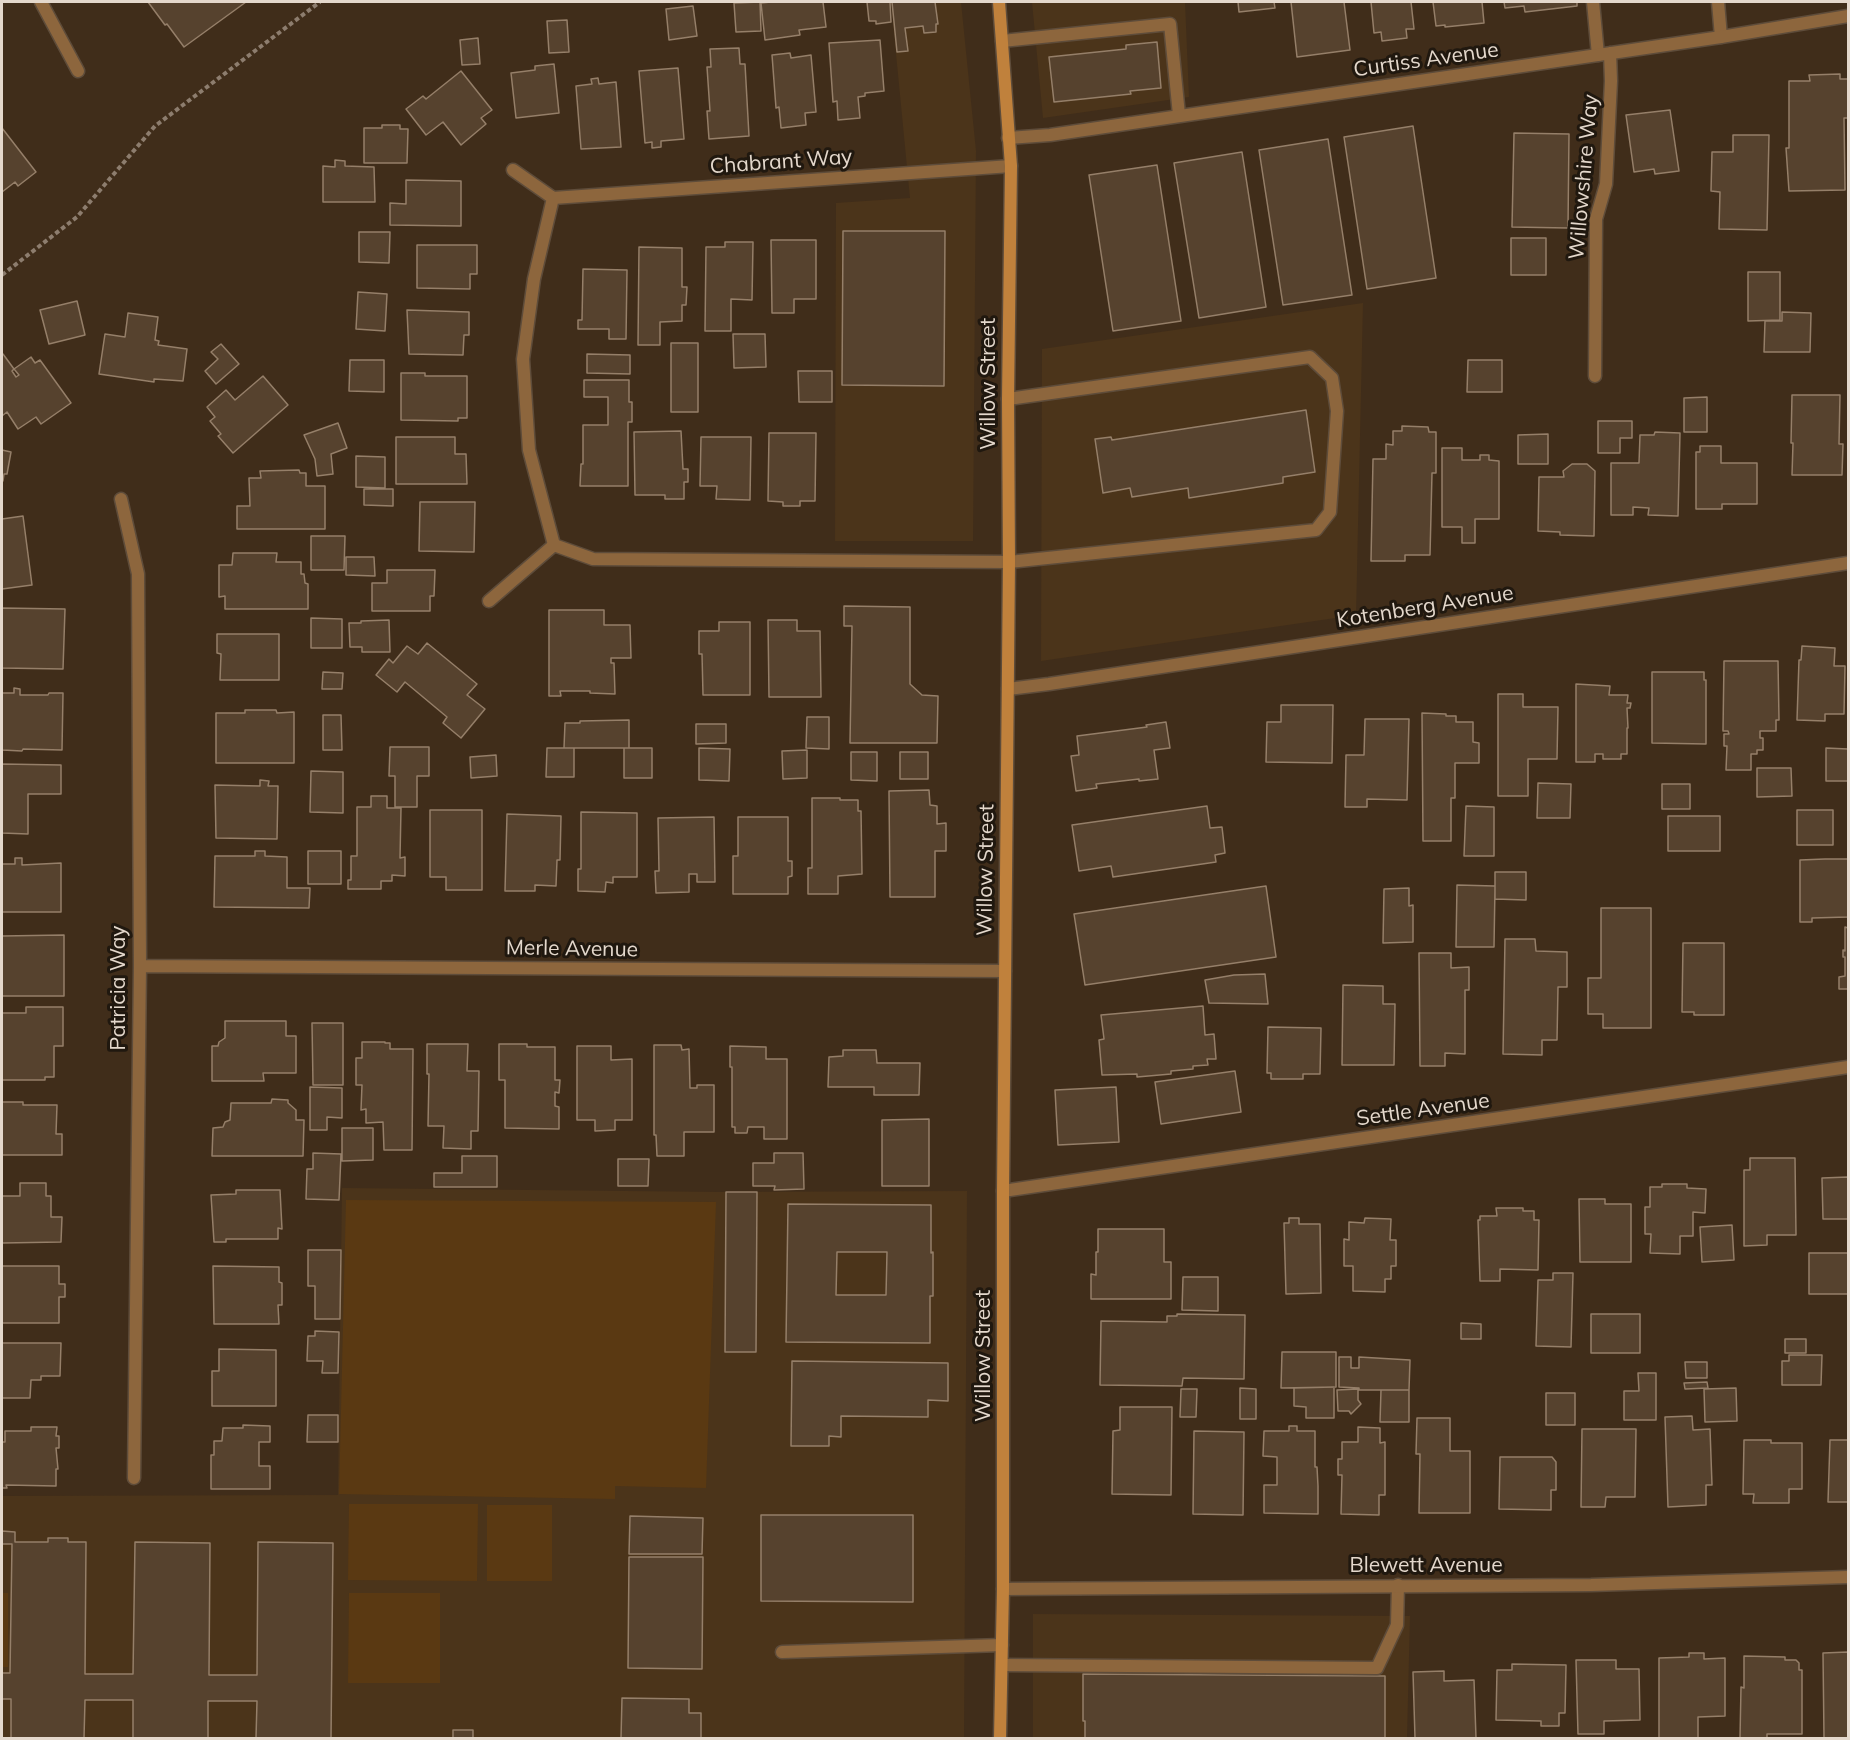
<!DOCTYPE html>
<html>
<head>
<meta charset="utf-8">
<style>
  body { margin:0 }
  #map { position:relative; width:1850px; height:1740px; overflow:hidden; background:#402d1a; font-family:Mulish,sans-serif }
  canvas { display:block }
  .frame { position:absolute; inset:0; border:3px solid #e4d8cc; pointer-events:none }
</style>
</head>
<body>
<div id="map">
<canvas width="1850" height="1740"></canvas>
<div class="frame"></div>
</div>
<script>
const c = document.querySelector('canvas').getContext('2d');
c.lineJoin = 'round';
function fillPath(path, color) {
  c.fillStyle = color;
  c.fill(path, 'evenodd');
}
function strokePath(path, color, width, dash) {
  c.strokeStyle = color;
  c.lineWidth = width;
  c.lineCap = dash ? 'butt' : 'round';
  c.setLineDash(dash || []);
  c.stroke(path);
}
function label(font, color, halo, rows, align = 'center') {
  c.font = font + ' Mulish,sans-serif';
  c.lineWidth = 6;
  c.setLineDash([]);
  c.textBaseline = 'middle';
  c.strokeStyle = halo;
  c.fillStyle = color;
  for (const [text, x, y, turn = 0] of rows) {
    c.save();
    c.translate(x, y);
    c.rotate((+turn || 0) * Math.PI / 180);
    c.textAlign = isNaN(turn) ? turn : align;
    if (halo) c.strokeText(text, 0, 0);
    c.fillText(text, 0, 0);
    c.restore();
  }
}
const built = new Path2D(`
  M891,2h70l15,149 -3,390h-138l1,-338 74,-5z
  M1032,2h153l4,95 -146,21z
  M1363,303l-7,312 -315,46 1,-312z
  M342,1188l378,4 247,-1 -3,547h-962v-242l336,-1z
  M1033,1614l377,2 -3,122h-374z`);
const green = new Path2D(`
  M346,1200l370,2 -10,286 -91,-2v13l-276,-5z
  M349,1504h129l-1,77 -129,-1z
  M487,1505h65v76h-65z
  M2,1593h6v74h-6z
  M349,1593h91v90h-92z`);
const building = new Path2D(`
  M148,2h98l-62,45 -17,-23 -2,1z
  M760,2l1,29 -25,1 -2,-29z
  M771,2h52l3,25 -27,3 1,5 -35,5 -4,-37z
  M867,2h23l1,20 -15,2v-3h-7z
  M892,2h43l3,22h-2v8l-12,1 -1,-7 -18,2 3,23 -11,1z
  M1238,2h36l1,6 -36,4z
  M1291,2h53l6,48 -53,7z
  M1371,2h40l3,27h-8l1,9 -25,3 -1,-9 -7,1z
  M1433,2h49l2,21 -39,4v-2l-9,1z
  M1504,2h73v4l-52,6 -1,-6 -19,2z
  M693,6l4,30 -28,4 -3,-31z
  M567,20l2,32 -20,1 -2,-32z
  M478,38l2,26 -18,1 -2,-25z
  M880,40l4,51 -19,2v3l-7,1 2,21 -22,2 -1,-19 -4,1 -4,-59z
  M1157,42l4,46 -31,3 1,3 -77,8 -5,-45 77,-8v-4z
  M739,48l1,16h5l4,72 -40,3 -2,-28h3l-3,-44h4l-1,-18z
  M790,53l1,5 20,-3 5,57 -11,1 1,12 -25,3 -2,-21 -3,1 -4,-53z
  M554,64l5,49 -43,5 -5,-45 24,-3v-4z
  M678,68l6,71 -23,2v6l-9,1v-6l-7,1 -6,-72z
  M461,71l31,39 -11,8 5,6 -25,21 -18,-23 -17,13 -20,-26 17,-13 3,3z
  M1840,74v5h8v39h-4l1,72 -56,1 -3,-43h3v-67h21l-1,-6z
  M598,78l1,6 17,-2 5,65 -40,2 -5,-63 16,-2 -1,-5z
  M1670,110l9,61 -24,3 -1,-5 -20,3 -8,-57z
  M382,125h18v4h8l-1,34h-43v-35h18z
  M1413,126l23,152 -69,11 -23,-152z
  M2,128l34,44 -18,14 -3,-4 -13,10z
  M1514,133l55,1 -1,94 -56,-1z
  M1733,135h36l-2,95 -48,-1 1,-37 -9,-1 1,-39h21z
  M1328,139l24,156 -69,10 -24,-155z
  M1242,152l24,155 -67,11 -25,-155z
  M335,160l10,1v5l29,1 1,35h-52v-36l12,1z
  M1157,165l24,156 -68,10 -24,-156z
  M406,180l55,1v45l-71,-1v-22l16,1z
  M843,231h102l-1,155 -102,-1z
  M359,232h31l-1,31 -30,-1z
  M1511,238h35v37h-35z
  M771,240h45v59h-22v14h-22z
  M725,242h28l-1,58 -21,-1v32h-26l1,-84h19z
  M417,245h60v29h-7v15l-53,-1z
  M639,247l43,1v39h5l-1,18h-4v16l-22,1v23h-22z
  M583,269l44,1 -1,69h-17v-10h-31v-9h4z
  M1748,272h32v48l-32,1z
  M358,292l29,2 -2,37 -29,-2z
  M77,301l8,34 -36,9 -9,-34z
  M407,310l62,2v23h-5l-1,20 -54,-1z
  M1782,312l29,1 -1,39h-46l1,-31h17z
  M128,313l30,4 -3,23 4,1 -1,4 29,4 -4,32 -29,-2v3l-55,-8 6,-40 20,3z
  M733,334h32l1,33 -32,1z
  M671,343h27v69h-27z
  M221,344l18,20 -23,20 -11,-13 13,-12 -7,-7z
  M3,354l11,15 -2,2 4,6 3,-2 -5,-6 17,-12 4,6 5,-3 31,43 -30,21 -5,-7 -18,12 -11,-17 -5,4v-61z
  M587,354l43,1v19l-43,-1z
  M350,360h34v32l-35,-1z
  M1468,360h34v32h-35z
  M798,371h34v31h-33z
  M401,373h24v3h42v42h-9v3l-57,-1z
  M263,376l25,29 -55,48 -15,-17 3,-2 -11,-13 5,-4 -8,-10 19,-17 9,10z
  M584,380h45v22h3v20h-4v64h-48l1,-22h2v-39h25v-28h-24z
  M1792,395h48l-1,49h4l-1,31h-50l1,-32h-2z
  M1707,397v35h-23v-34z
  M1306,410l9,62 -32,5v6l-94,15 -1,-10 -56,9 -2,-9 -27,5 -8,-54 16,-2 1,3z
  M1598,421h34v17h-12v15h-22z
  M338,423l9,25 -16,6 2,20 -16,2 -2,-17 -11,-24z
  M1402,426l26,1 1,5h7v41h-4l-2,82h-25v6h-34l2,-102h13v-15l7,1v-14h9z
  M681,431l2,38h5v13h-4v17h-19v-4h-30l-1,-63z
  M1655,432l25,1 -2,83 -30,-1 1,-7 -16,-1v8h-22v-52h28l1,-28h14z
  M769,433h47l-1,68h-15v5h-17v-4l-15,-1z
  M1548,434v30h-30v-29z
  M396,437h59v17h11l1,30h-71z
  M701,437h50l-1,63 -34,-1 1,-13h-17z
  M1700,446h21v17h36v41h-35v5h-26v-57h4z
  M1442,448h20v12h18v-5h9v5l10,1v58h-24v24h-13v-16h-20z
  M2,450l9,2 -4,22h-3l-1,7 -1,-1z
  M356,456l29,1v31l-29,-1z
  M1572,464h15l8,7 -1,65 -34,-1v-3l-22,-1 1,-54h25l-1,-6z
  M299,470l1,3h6v13h19v43h-88v-23h13l-1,-28h12l-1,-7z
  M364,489h29v17l-29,-1z
  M420,502h55l-1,50 -55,-1z
  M23,516l9,69 -30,4v-70z
  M311,536h34l-1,34h-33z
  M233,553h44l-1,9h25v12h3l1,9 3,1v25h-83v-13l-6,1v-32h13z
  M346,557h28l1,19 -29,-1z
  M387,570h48l-1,26h-4v15h-58v-28h15z
  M844,606l66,1v77l12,11 16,1 -1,47h-87l2,-117h-8z
  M2,608l63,1 -2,60 -61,-1z
  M549,610h55v15h26l1,33h-20v5h3l1,31 -25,-1v-2h-30l1,5h-12z
  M311,618l31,1v29h-31z
  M389,620l1,32h-28v-5h-12l-1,-24h12v-2z
  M768,620h29v11h23l1,66h-52z
  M719,622h31v73h-47l-1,-41h-3v-23h20z
  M217,634h62v46h-59l1,-26 -4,-1z
  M427,643l50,41 -10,11 18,14 -24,29 -18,-15 4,-6 -42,-35 -8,10 -21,-17 13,-16 4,4 14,-17 11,8z
  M1802,646l33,2 -1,18h11l-1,48h-19v7l-28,-1 2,-60h2z
  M1724,661h54l1,59h-3v11h-16v7h3v12h-6v4h-6v16h-25l1,-24h-3v-12h5l-1,-3h-5z
  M323,672l20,1 -1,16h-20z
  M1652,672h52v8h2v64l-54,-1z
  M1576,684l34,2 -1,9h19l-1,8h4l-1,5h-3l1,20h-1v26h-6v5h-18v-5h-8v8h-19z
  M14,688l6,1v6h28l1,-2h14l-1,57 -39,-1 -1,2 -20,-1v-57h12z
  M1498,694h25v13h35l-1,52h-29v37h-30z
  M1281,705h52l-1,58 -66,-1 1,-40h14z
  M245,710h31l1,3 17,-1v51h-78v-50h29z
  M1422,713l24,1v2h10v6h17v20l6,1v20h-24v35h-4v43h-28z
  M323,715h18l1,35h-19z
  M807,717h22v32l-23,-1z
  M1365,719h44l-2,81 -40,-1v8h-22l1,-52h18z
  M629,720v28h-65l1,-25h15v-2z
  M1166,722l4,26 -16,2 4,29 -19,2v-2l-43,5 1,4 -21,3 -5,-35 8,-1 -2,-19 70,-9 -1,-2z
  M696,724h30v19l-30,1z
  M390,747h39v29h-12v31h-22v-31h-6z
  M547,748h27v29h-28z
  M624,748h28v30h-28z
  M699,748l31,1 -1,32 -30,-1z
  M1826,748l22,1v32h-22z
  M807,750v28l-24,1 -1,-28z
  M851,752h26v29l-26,-1z
  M900,752h28v27h-28z
  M496,755l1,21 -26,2 -1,-21z
  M2,764l59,1v29h-33v40l-26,-1z
  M1757,768h34l1,28 -35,1z
  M311,771l32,1v41l-33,-1z
  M260,780l9,1 -1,5h10l-1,53 -61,-1 -1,-53 45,1z
  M1538,783l33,1 -1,34h-33z
  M1662,784h28v25h-28z
  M929,790l1,15 7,1v18l9,-1v28h-11v46h-45l-1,-106z
  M371,796h16v12h14l-1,50 5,-1v19l-13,-1v6h-11v8h-33v-9h3v-24h6v-49h14z
  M812,798h28v2h18v11h3l1,63 -24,2v18h-30v-26h4z
  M1207,806l3,22 12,-1 3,26 -10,2 1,7 -103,15 -2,-11 -32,5 -7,-46z
  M1466,806l28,1v49h-30z
  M430,810h52v80h-36v-13h-16z
  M1797,810h36v35h-36z
  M581,812l56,1v64h-24v6l-7,-1 -1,10 -27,-1v-22h3z
  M507,814l54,2 -1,44h-3l-1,26 -21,-1v6h-30z
  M1668,816h52v35h-52z
  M714,817l1,65h-18v-8h-8v18l-33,1 -1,-22h4l-1,-53z
  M738,817h50v44h4v15l-4,1v17h-55v-38h5z
  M255,851h10v5l22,1v31h23l-1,20 -95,-1 1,-51h40z
  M308,851h33v33h-33z
  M15,858h7v7l39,-2v49h-59v-48h13z
  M1825,859h23v58l-36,1v4h-12v-62z
  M1495,872h31v28l-31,-1z
  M1457,885l38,1 -1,61h-38z
  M1266,886l10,71 -191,28 -11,-71z
  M1409,888v18l4,-1v37l-30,1 1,-54z
  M1601,908h50v120h-48v-14h-15v-36h13z
  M1845,927l3,1v61h-9v-12l6,-1v-19h-2v-7l2,1z
  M64,935v61h-62v-60z
  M1505,939h30l1,12 31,1v35h-9l-1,53h-15v15l-39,-1z
  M1683,943h41v72h-30v-3h-12z
  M1419,953h32v15l18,-1v23h-4v64l-20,-1v13h-25z
  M1265,974l3,30 -59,-1 -4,-23 29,-5z
  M1343,985l40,1v18h12l-1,61h-52z
  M1203,1006l2,29 9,-1 2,25h-9l1,6 -15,1v3l-22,2v3l-34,3v-3l-35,1 -3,-35 5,-1 -3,-24z
  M26,1007h37v39h-9v31h-9v3h-43v-67h24z
  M225,1021h61v15h10v37h-33l1,8h-52v-35h6l1,-4 6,-4z
  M312,1023h31v62h-30z
  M1268,1027l53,1 -1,46h-17v5h-32v-6h-4z
  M362,1042h23v1h5v6h23l-1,101h-28l-1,-28 -17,1v-14l-5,1 1,-25h-6v-27h6z
  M427,1044h41l-1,27h12l-1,60h-7v18l-28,-1 1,-22h-16l1,-52h-2z
  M499,1044h28v3h28v33h5l-1,13 -4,-1v14l4,1v22l-54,-1v-48h-6z
  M654,1045h27l1,5 7,-1 1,39h7v-3h17v47h-30v24h-27l-1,-21h-2z
  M577,1046h34v14l21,-1v61h-17v10l-20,1v-11h-18z
  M730,1046l36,1v12h21v80h-23v-12h-16l-1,6h-12v-6h-3v-60h-2z
  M843,1050h33l1,13h43l-1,32h-45v-8h-46l1,-30 14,-1z
  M1235,1071l6,41 -80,12 -6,-42z
  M310,1087l32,1v30l-15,-1v13h-17z
  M1116,1087l3,55 -61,3 -3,-55z
  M272,1099l16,1v3l8,7v10h8l-1,36h-91l1,-28 10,-1 2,-5 5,-2 1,-17h40z
  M2,1102h21v3h34l-1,29h6v21h-60z
  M929,1119v67h-47v-66z
  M342,1128h31v32l-31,1z
  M313,1153l28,1 -2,46 -33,-1 1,-30h6z
  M774,1153h29l1,36 -30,1 1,-4h-22v-23h21z
  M462,1156h35v31h-63v-14h28z
  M1750,1158h45l1,77h-29v10l-23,1v-76h6z
  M618,1159h31l-1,27h-30z
  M1848,1177v42h-25l-1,-41z
  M20,1183h26v13h5v21h11l-1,25 -59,1v-47h18z
  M1662,1184h25v4l19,1 -1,24 -12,-1v24h-13v18l-30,-1 1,-19h-6v-27h5v-20h12z
  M236,1190h44l2,39 -4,-1v11h-52v3h-12l-3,-47 25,-1z
  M726,1192h31l-1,160h-31z
  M1579,1199h26v5h26v58h-51z
  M788,1204l143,1v48l2,-1v44h-3v47l-144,-1zM837,1252h50l-1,43h-50z
  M1496,1208h27v3h11v9h5l-1,50 -38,-1v12h-20l-2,-61h2v-4h17z
  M1289,1218h10v6h21l1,69 -35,1 -2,-71h5z
  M1365,1218l26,1 -1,21h6v26h-5v13h-6v13l-32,-1v-25h-9v-27l5,1v-18l15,1z
  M1732,1225l2,35 -32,2 -2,-35z
  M1098,1229h66v33h7v37h-80v-25l5,1v-23h2z
  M308,1250h33l-1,69h-25v-33h-7z
  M1809,1253h39v41h-39z
  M2,1266h57v18h6v13h-6v26h-57z
  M213,1266l66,1v15l3,1v22h-4l1,19h-65z
  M1553,1273h20l-2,74 -35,-1 2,-66h15z
  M1183,1277h35v34l-36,-1z
  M1177,1314l68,1 -1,64 -61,-1 -1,8 -82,-1 1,-64 66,1v-6h10z
  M1591,1314h49v39h-49z
  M1461,1323l20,1v15h-20z
  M315,1331l24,1 -1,41h-16l1,-12h-16l1,-25h7z
  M1785,1339h21v14h-21z
  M2,1343h59l-1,33h-19v4h-10l-1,18h-28z
  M219,1349l57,1v56h-64v-35h7z
  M1282,1352h54v35l-55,1z
  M1789,1355h33l-1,30h-39v-24h7z
  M1339,1357h12v11h8v-11l51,3 -1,30h-50v-2l-20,-1z
  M792,1361l156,2v38l-20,-1v17l-87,-1v21l-12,-1v10h-38z
  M1685,1362h22v16h-21z
  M1638,1373h18v47h-32v-29h15z
  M1707,1382l1,6 -23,1 -1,-6z
  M1334,1387v31h-28v-11l-12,-1v-18z
  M1240,1388l16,1v30h-16z
  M1736,1388l1,33 -32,1 -1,-33z
  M1181,1389h16l-1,28h-16z
  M1358,1389v11l3,4 -10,10 -2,-3h-11l-1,-21z
  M1381,1390h28v32h-29z
  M1546,1393h29v32h-29z
  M1120,1407h52l-1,88 -59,-1 1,-63 7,-1z
  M308,1415h30v27h-31z
  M1692,1416l1,14 17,-1 2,56h-6v20l-38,2 -3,-90z
  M1417,1418h33v33h20v62h-51l1,-59h-4z
  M243,1425l27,1v16h-11v24h11v23h-59v-34h3v-14h8l1,-13h20z
  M1289,1426h8v5h18v36h2l1,19v28l-54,-1v-28h13v-28l-14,-1 1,-25h25z
  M31,1427h26l-1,9h3v12h-3l2,21h-2v17l-50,-1 1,3h-5v-46h3v-11h26z
  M1358,1427l22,1v15l5,-1v53h-6v20l-38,-1 1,-39h-4v-16h4v-17h16z
  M1582,1429h54l-1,68h-29l-1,10h-24z
  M1194,1431l50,1 -1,83 -50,-1z
  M1744,1440h27v3h31v46h-13v14h-36l1,-9h-11z
  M1830,1440h18v62h-20z
  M1500,1457h52l4,5v28h-5v20l-52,-1z
  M761,1515h152v87l-152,-1z
  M630,1516l73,2 -1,36h-73z
  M2,1531l13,1v10h33v-4h20v4h18l-1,132h48l2,-132 75,1 -1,132h48l1,-133 75,1 -2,195h-75l1,-37h-49v37h-75v-38h-48l-1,38h-73v-39h-9v-26h8l2,-129h-10z
  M629,1557h74l-1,112 -74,-1z
  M1848,1652v86h-24l-1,-85z
  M1689,1653h15v6l21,-1v58l-27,1v21h-39v-80l30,-1z
  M1744,1656l41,1v3h11l3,3v7h3v64h-35v4h-27l1,-51 3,1z
  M1576,1660h40v9h23l1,51 -36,1v13h-26z
  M1512,1664l54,1 -1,48h-6v13h-18v-5l-45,-1 1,-50h15z
  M1444,1671v10l30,-1 2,58h-61l-2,-66z
  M1083,1674l302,2v62h-300v-17h-2z
  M622,1698l67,1v14h12v25h-80z
  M453,1730h20v8h-20z`);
const path = new Path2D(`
  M2,275l75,-58 78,-91 165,-124`);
const service = new Path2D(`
  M1593,2l5,53
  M1718,2l3,35
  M1002,41l168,-17 9,91
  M1008,399l302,-42 22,21 5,33 -7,101 -14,18 -307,32
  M782,1652l220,-7
  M1002,1665l375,3 20,-43 1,-40`);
const minor = new Path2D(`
  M41,2l37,69
  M1008,138l42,-3 671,-98 127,-21
  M513,170l40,28 458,-32
  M553,198l-19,81 -11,80 6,91 25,95
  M1595,376l1,-157 10,-35 5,-103 -1,-28
  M121,499l17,75 2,392 -6,512
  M554,545l39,14 416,3
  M489,601l65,-56
  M1008,689l41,-5 799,-121
  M140,966l865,5
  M1003,1191l845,-124
  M1003,1589l588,-4 257,-8`);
const secondary = new Path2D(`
  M999,2l12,164 -3,233 1,163 -6,629v398l-3,149`);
const streetNames = [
  ["Curtiss Avenue",1426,60,-8],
  ["Chabrant Way",781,162,-4],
  ["Willowshire Way",1584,177,-85],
  ["Willow Street",989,384,-90],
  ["Kotenberg Avenue",1425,607,-9],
  ["Willow Street",986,870,-89],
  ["Merle Avenue",572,949,1],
  ["Patricia Way",119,988,-90],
  ["Settle Avenue",1423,1110,-8],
  ["Willow Street",984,1356,-90],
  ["Blewett Avenue",1426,1566]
];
fillPath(built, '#4b341a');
fillPath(green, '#5a3912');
fillPath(building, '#56422e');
strokePath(building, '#957f69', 1.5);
strokePath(service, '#5e4c3a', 15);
strokePath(minor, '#5e4c3a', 15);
strokePath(secondary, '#5e4c3a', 15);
strokePath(path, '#8d7d6e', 4, [4.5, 3]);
strokePath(service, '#8d663d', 12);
strokePath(minor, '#8d663d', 12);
strokePath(secondary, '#c0813c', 12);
label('21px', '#e4d8cc', '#20180f', streetNames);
</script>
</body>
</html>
